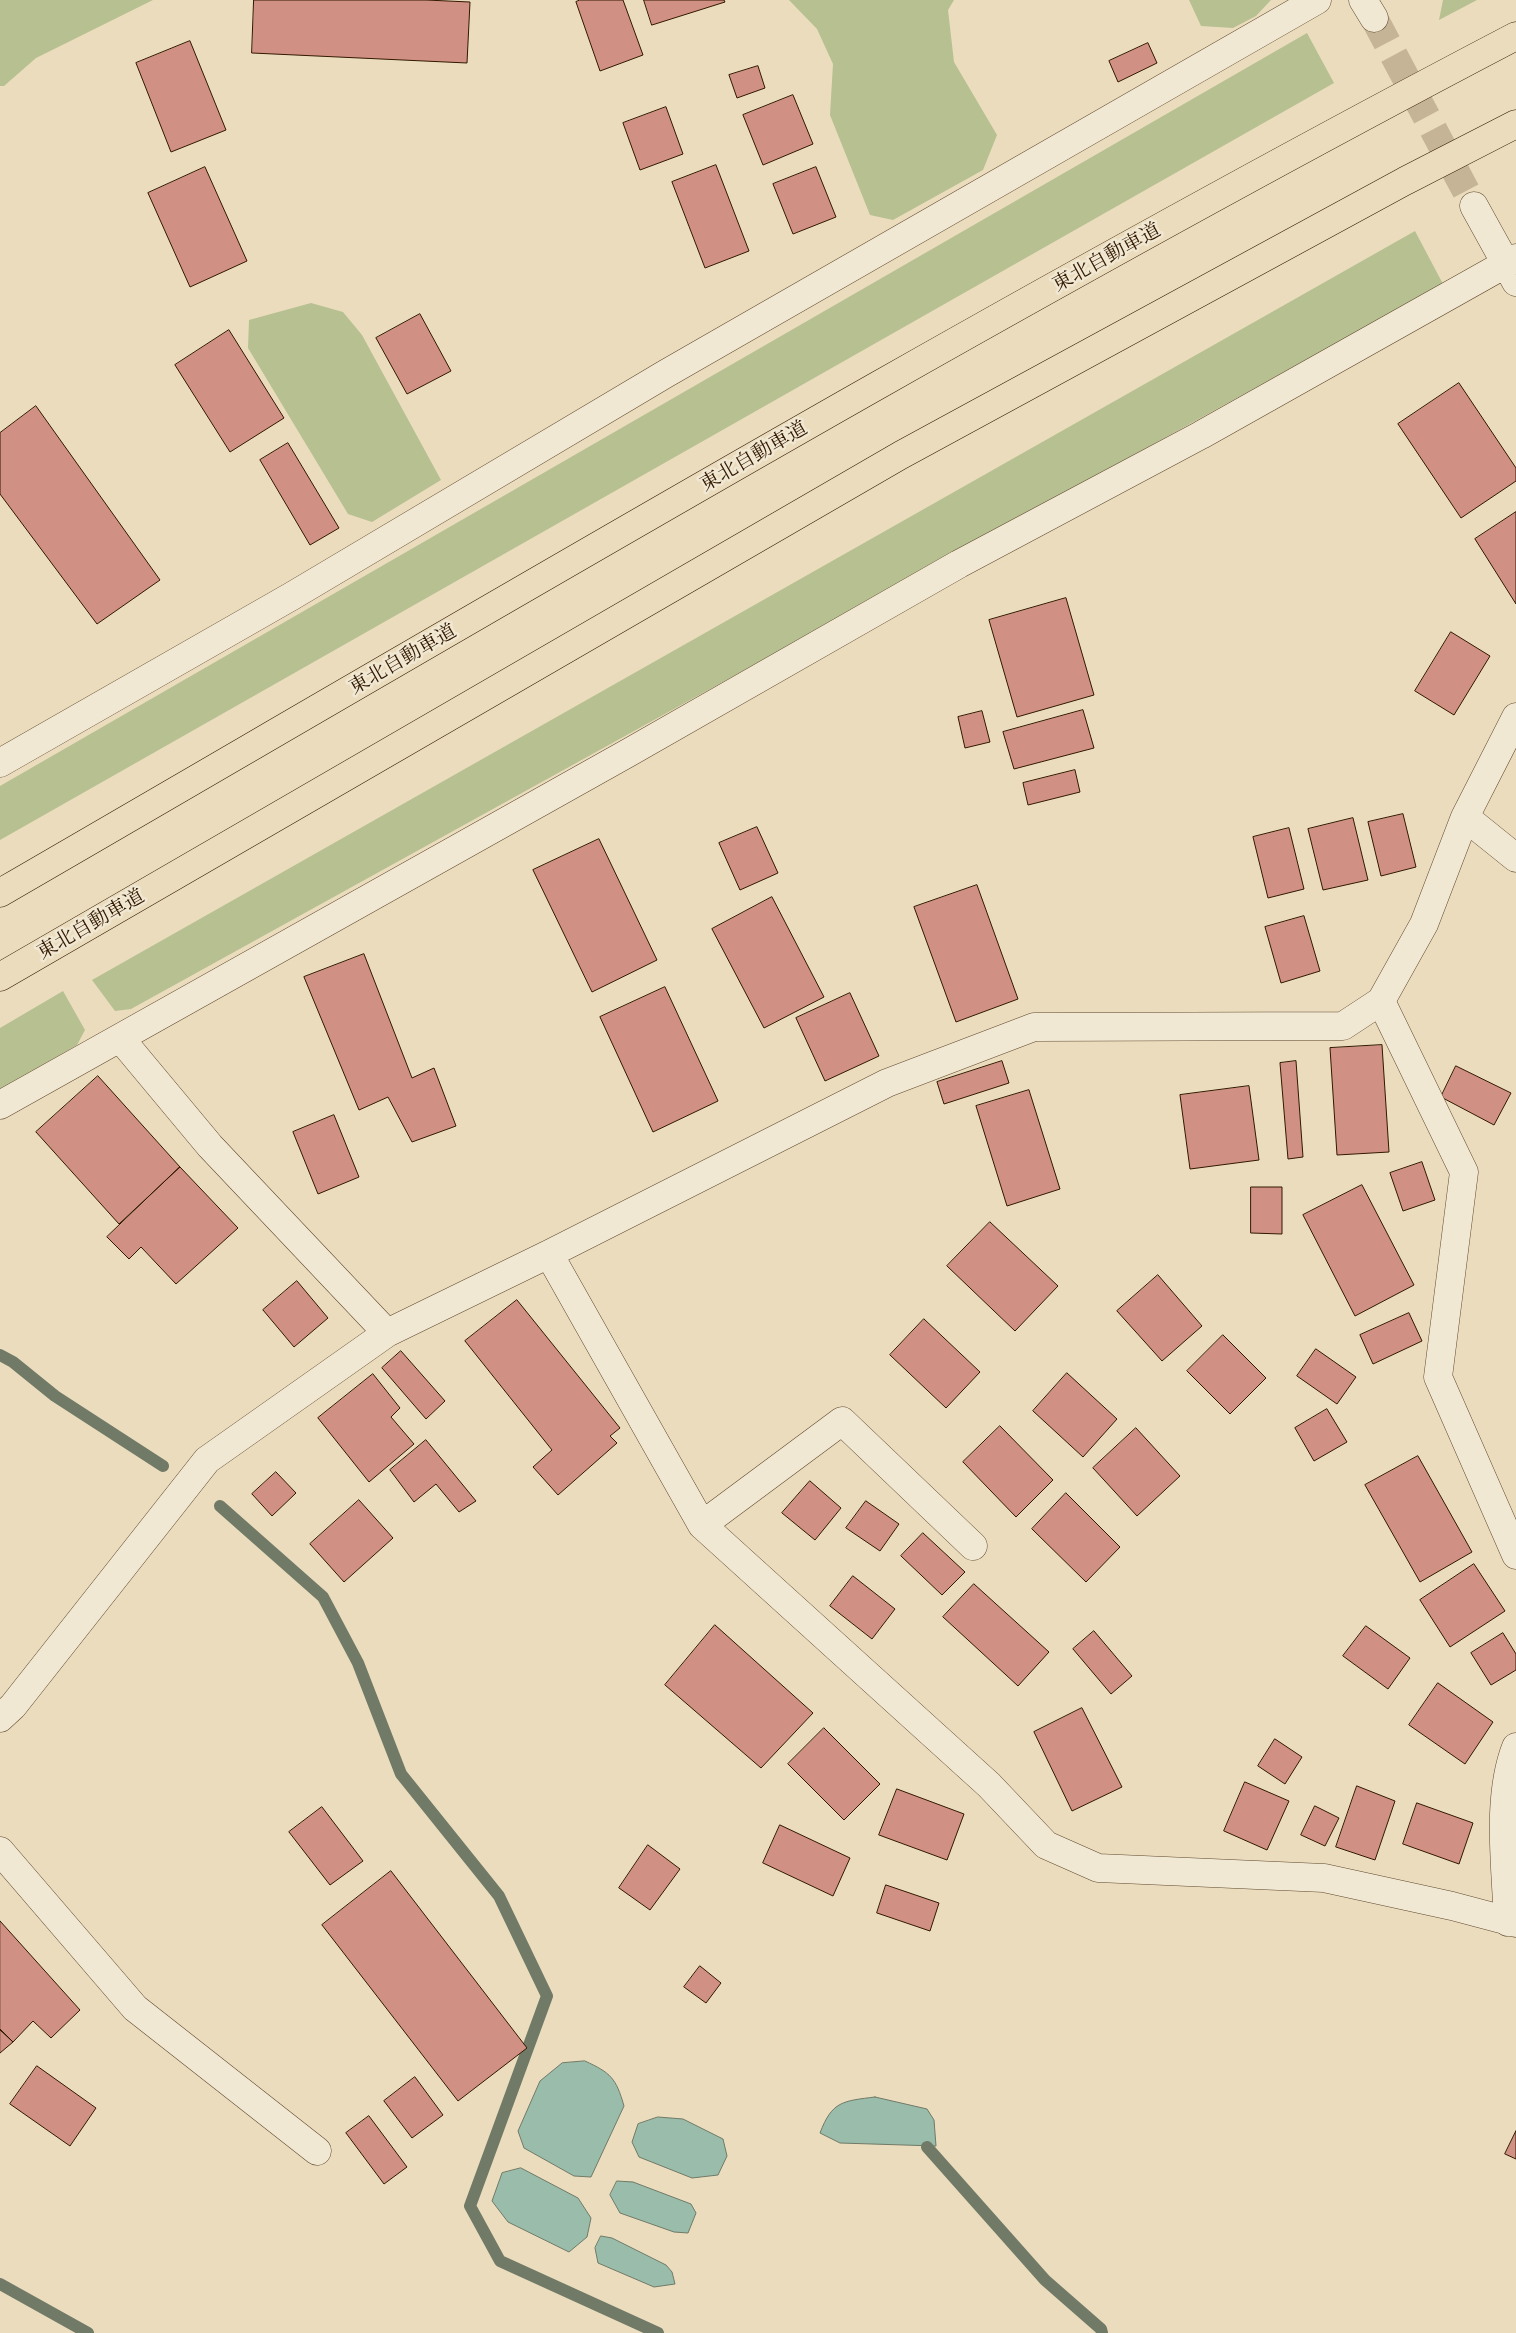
<!DOCTYPE html>
<html>
<head>
<meta charset="utf-8">
<style>
  body { margin:0 }
  canvas { display:block; background:#eadcbc }
</style>
</head>
<body>
<canvas width="1516" height="2333"></canvas>
<script>
const c = document.querySelector('canvas').getContext('2d');
c.lineJoin = 'round';
function fillPath(path, color) {
  c.fillStyle = color;
  c.fill(path, 'evenodd');
}
function strokePath(path, color, width, dash) {
  c.strokeStyle = color;
  c.lineWidth = width;
  c.lineCap = dash ? 'butt' : 'round';
  c.setLineDash(dash || []);
  c.stroke(path);
}
function label(font, color, halo, rows, align = 'center') {
  c.font = font + ' "Old Standard TT","Noto Serif JP",serif';
  c.lineWidth = 5;
  c.setLineDash([]);
  c.textBaseline = 'middle';
  c.strokeStyle = halo;
  c.fillStyle = color;
  for (const [text, x, y, turn = 0] of rows) {
    c.save();
    c.translate(x, y);
    c.rotate((+turn || 0) * Math.PI / 180);
    c.textAlign = isNaN(turn) ? turn : align;
    if (halo) c.strokeText(text, 0, 0);
    c.fillText(text, 0, 0);
    c.restore();
  }
}
const green = new Path2D(`
  M0,0h153l-117,58 -32,28h-4z
  M789,0h165l-6,10 6,52 43,73 -14,35 -90,50 -23,-5 -40,-100 3,-51 -16,-35z
  M1189,0h82l-15,16 -23,12 -32,-2z
  M1443,0h34l-38,20z
  M1307,33l27,50 -1334,757v-54z
  M1415,231l28,53 -1312,725 -16,2 -23,-31z
  M311,303l32,9 19,23 79,145 -69,42 -24,-8 -100,-166 1,-28z
  M63,991l22,39 -8,15 -77,45v-62z`);
const water = new Path2D(`
  M585,2061c26,12 31,17 39,45l-33,71 -17,-1 -50,-28 -6,-17 22,-50 22,-18z
  M875,2097l52,12 7,11 2,26 -96,-3 -20,-10c12,-32 23,-32 55,-36z
  M658,2117l25,2 40,20 4,17 -9,19 -26,3 -53,-21 -7,-15 6,-18z
  M521,2168l57,30 13,20 -4,19 -18,15 -61,-30 -16,-21 10,-28z
  M617,2181l16,1 58,22 5,9 -8,20 -14,-1 -54,-19 -10,-18z
  M601,2236l11,2 54,27 6,7 3,12 -21,3 -56,-24 -3,-15z`);
const stream = new Path2D(`
  M0,1355l13,7 42,34 108,70
  M220,1506l103,91 35,66 43,111 98,122 48,100 -77,210 30,55 158,72
  M927,2147l118,133 56,49 1,4
  M0,2284l88,49`);
const building = new Path2D(`
  M254,0h172l44,2 -3,61 -215,-10z
  M580,0h43l20,55 -43,16 -24,-69z
  M644,0h80l1,2 -73,23z
  M190,41l36,89 -55,22 -35,-89z
  M1148,43l9,20 -39,19 -9,-21z
  M758,66l7,22 -28,10 -8,-23z
  M793,95l20,49 -50,21 -20,-50z
  M666,107l17,47 -43,16 -17,-47z
  M716,165l33,86 -44,17 -33,-86z
  M205,167l42,94 -57,26 -42,-94z
  M816,167l20,50 -43,17 -20,-50z
  M420,314l31,57 -44,23 -31,-56z
  M229,330l55,88 -54,34 -55,-87z
  M1459,383l57,85v13l-55,37 -63,-94z
  M36,406l124,174 -63,44 -97,-130v-61z
  M288,443l51,85 -29,17 -50,-85z
  M1516,512v92l-41,-65z
  M1066,598l28,97 -77,22 -28,-97z
  M1451,632l39,24 -36,59 -39,-24z
  M1083,710l11,38 -80,21 -11,-37z
  M982,711l8,31 -25,6 -7,-31z
  M1075,770l5,22 -52,13 -5,-22z
  M1403,814l13,53 -35,9 -13,-54z
  M1353,818l15,62 -45,10 -15,-61z
  M757,827l21,46 -38,17 -21,-47z
  M1289,828l15,61 -36,9 -15,-61z
  M599,839l58,121 -65,32 -59,-122z
  M977,885l41,114 -62,23 -42,-115z
  M772,897l52,100 -60,31 -52,-99z
  M1304,916l16,55 -39,12 -16,-56z
  M364,954l48,124 22,-10 22,58 -44,16 -24,-45 -29,13 -55,-133z
  M665,987l53,114 -65,31 -53,-115z
  M850,993l29,63 -54,25 -29,-63z
  M1382,1045l7,107 -52,3 -7,-107z
  M1002,1061l7,22 -65,21 -7,-22z
  M1296,1061l7,96 -15,2 -8,-96z
  M1456,1066l55,27 -17,32 -53,-28z
  M98,1076l82,91 -61,57 -83,-92z
  M1249,1086l10,74 -69,9 -10,-74z
  M1029,1090l31,99 -53,17 -31,-100z
  M334,1115l25,62 -41,17 -25,-62z
  M1422,1162l13,38 -32,11 -13,-38z
  M180,1167l58,61 -62,56 -35,-37 -12,12 -22,-22z
  M1362,1185l52,100 -59,31 -52,-101z
  M1251,1187h31v47l-31,-1z
  M990,1222l68,64 -43,45 -68,-65z
  M1158,1275l44,51 -40,35 -45,-50z
  M297,1281l31,37 -34,29 -31,-37z
  M517,1300l103,128 -10,8 7,7 -59,52 -25,-28 19,-17 -87,-109z
  M1409,1313l13,28 -49,23 -13,-29z
  M924,1319l56,53 -34,36 -56,-53z
  M1223,1335l43,43 -36,36 -43,-43z
  M1316,1349l40,28 -19,27 -40,-28z
  M401,1351l44,50 -19,18 -44,-51z
  M1067,1373l50,46 -34,38 -50,-46z
  M373,1374l27,34 -9,9 23,27 -45,38 -51,-64z
  M1327,1409l20,33 -33,19 -19,-33z
  M1000,1426l53,54 -37,37 -53,-55z
  M1136,1428l44,48 -43,40 -44,-48z
  M426,1440l50,61 -17,11 -23,-28 -22,18 -24,-32z
  M1418,1456l54,96 -52,30 -55,-97z
  M276,1472l20,21 -24,23 -20,-22z
  M810,1481l31,27 -26,32 -33,-27z
  M1066,1493l54,54 -34,35 -54,-53z
  M359,1500l34,38 -49,44 -34,-38z
  M866,1501l33,23 -19,27 -34,-23z
  M923,1533l42,39 -23,23 -41,-39z
  M1474,1564l31,47 -55,36 -30,-47z
  M853,1576l42,33 -23,30 -42,-33z
  M974,1584l75,68 -31,34 -75,-69z
  M715,1625l98,88 -52,55 -96,-83z
  M1366,1626l44,32 -22,31 -45,-33z
  M1094,1631l38,45 -21,18 -38,-45z
  M1503,1633l13,21v16l-25,15 -20,-32z
  M1438,1683l55,39 -28,42 -56,-39z
  M1082,1708l40,79 -50,24 -38,-79z
  M824,1728l56,56 -36,36 -56,-56z
  M1275,1739l27,18 -17,27 -27,-18z
  M1245,1782l44,19 -22,49 -43,-19z
  M1357,1786l38,15 -20,59 -39,-13z
  M897,1789l67,25 -17,46 -68,-25z
  M1417,1803l56,20 -14,41 -56,-20z
  M1315,1806l24,12 -14,28 -24,-11z
  M322,1807l41,54 -33,24 -41,-53z
  M780,1825l70,33 -17,38 -70,-33z
  M648,1845l32,24 -30,41 -31,-22z
  M391,1871l136,177 -69,53 -136,-176z
  M886,1885l53,18 -9,28 -53,-18z
  M0,1921l80,89 -29,28 -18,-17 -20,21 -13,-13z
  M700,1966l21,17 -15,20 -22,-16z
  M0,2030l13,12 -13,11z
  M37,2066l59,42 -26,38 -60,-42z
  M415,2077l28,38 -31,23 -28,-37z
  M369,2116l38,51 -23,17 -38,-51z
  M1516,2131v28l-11,-5z`);
const minorTunnel = new Path2D(`
  M1374,18l100,188`);
const minor = new Path2D(`
  M1363,0l11,18
  M1474,206l42,76
  M0,763l292,-167 375,-223 650,-373
  M1465,817l51,41
  M1381,1001l83,171 -26,205 78,178
  M120,1038l90,108 177,187
  M0,1105l628,-352 331,-189 242,-129 315,-177
  M549,1254l153,271 287,260 57,60 52,23 226,10 128,28 64,17
  M702,1525l140,-104 131,125
  M0,1718l13,-12 194,-246 180,-127 162,-79 338,-171 147,-56 309,-1 38,-25 43,-77 41,-107 51,-100
  M0,1851l135,157 182,143
  M1508,1922c-2,-54 -12,-124 8,-175`);
const highway = new Path2D(`
  M0,893c502,-291 1002,-588 1516,-857
  M0,977l901,-522 504,-274 111,-57`);
const streetNames = [
  ["東北自動車道",1107,258,-29],
  ["東北自動車道",754,457,-30],
  ["東北自動車道",403,660,-30],
  ["東北自動車道",91,925,-30]
];
fillPath(green, '#b7c091');
fillPath(water, '#99bcab');
strokePath(water, '#707a67', 1);
strokePath(stream, '#707a67', 12);
fillPath(building, '#d19084');
strokePath(building, '#321800', 1);
strokePath(minorTunnel, '#c5b596', 28, [28, 14]);
strokePath(minor, '#60492f', 29);
strokePath(highway, '#321800', 29);
strokePath(minor, '#f1e8d3', 28);
strokePath(highway, '#eadcbc', 28);
label('20px', '#321800', '#f1e8d3', streetNames);
</script>
</body>
</html>
